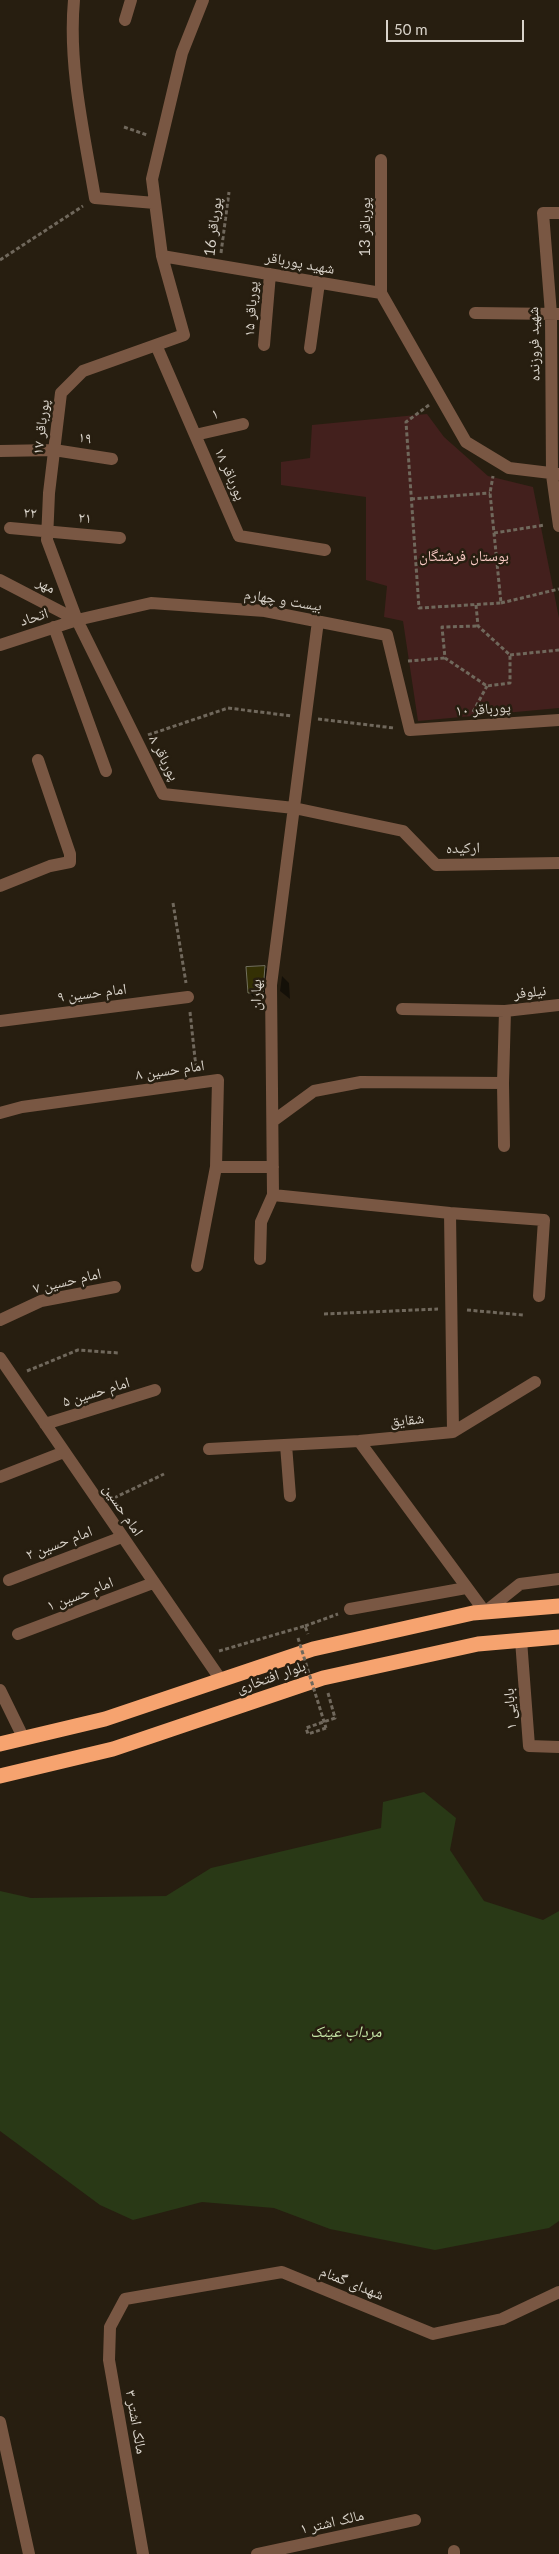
<!DOCTYPE html>
<html>
<head>
<meta charset="utf-8">
<style>
  body { margin:0 }
  #map { position:relative; width:559px; height:2554px; overflow:hidden; background:#271e10; font-family:Lato,sans-serif }
  canvas { display:block }
  .scale { position:absolute; left:386px; top:20px; width:138px; height:22px; box-sizing:border-box; border:2px solid #d9d3ca; border-top:0; padding-left:6px; font-size:15px; line-height:18px; white-space:nowrap; color:#d9d3ca; -webkit-text-stroke:4px #271e10; paint-order:stroke }
</style>
</head>
<body>
<div id="map">
<canvas width="559" height="2554"></canvas>
<div class="scale">50 m</div>
</div>
<script>
const c = document.querySelector('canvas').getContext('2d');
c.lineJoin = 'round';
function fillPath(path, color) {
  c.fillStyle = color;
  c.fill(path, 'evenodd');
}
function strokePath(path, color, width, dash) {
  c.strokeStyle = color;
  c.lineWidth = width;
  c.lineCap = dash ? 'butt' : 'round';
  c.setLineDash(dash || []);
  c.stroke(path);
}
function label(font, color, halo, rows, align = 'center') {
  c.font = font + ' Lato,"Noto Naskh Arabic",sans-serif';
  c.lineWidth = 5;
  c.setLineDash([]);
  c.textBaseline = 'middle';
  c.strokeStyle = halo;
  c.fillStyle = color;
  for (const [text, x, y, turn = 0] of rows) {
    c.save();
    c.translate(x, y);
    c.rotate((+turn || 0) * Math.PI / 180);
    c.textAlign = isNaN(turn) ? turn : align;
    if (halo) c.strokeText(text, 0, 0);
    c.fillText(text, 0, 0);
    c.restore();
  }
}
const green = new Path2D(`
  M427,414l17,23 44,39 45,11 26,131v90l-141,13 -15,-100 -19,-4 3,-31 -21,-6v-83l-85,-12v-23l29,-4 2,-33z`);
const water = new Path2D(`
  M424,1792l32,26 -6,32 34,51 59,19 16,-9v310l-10,7 -114,22 -105,-21 -56,-21 -72,-6 -69,18 -33,-15 -100,-74v-240l31,7 135,-2 45,-28 170,-40 2,-26z`);
const shadow = new Path2D(`
  M265,967l8,8 -2,25 -14,1 -8,-9z
  M282,976l7,7 1,16 -10,-8z`);
const building = new Path2D(`
  M265,966l-2,26 -15,1 -2,-26z`);
const path = new Path2D(`
  M124,127l23,8
  M221,253l8,-61
  M0,260l83,-54
  M429,405l-23,17 13,186 82,-5 -11,-110 3,-17
  M411,499l79,-6
  M494,533l51,-8
  M501,603l58,-14
  M476,605l2,21 32,29v28l-23,3 -42,-28 -3,-31 36,-1
  M510,655l49,-5
  M408,661l37,-3
  M473,712l14,-26
  M318,719l76,9
  M148,735l80,-27 64,8
  M173,903l13,80
  M190,1012l6,56
  M467,1310l56,5
  M324,1314l114,-5
  M27,1371l51,-21 41,3
  M114,1498l50,-24
  M305,1626l33,-12
  M219,1651l86,-25 3,8
  M326,1728l-18,6 -2,-6 29,-10 -7,-25`);
const minor = new Path2D(`
  M74,0c-6,65 10,133 21,198l60,5
  M203,0l-21,53 -30,126 10,77 219,37 85,149 43,26 50,6
  M125,20l6,-20
  M559,213h-16l8,101 1,161 7,51
  M162,256l22,79 -101,36 -22,22 -12,100 -2,47 30,80 86,174 131,14 109,23 33,34 123,-2
  M381,293v-133
  M475,313l83,1
  M156,345l83,191 86,14
  M264,345l6,-71
  M310,348l9,-65
  M195,435l48,-11
  M0,451l54,-1 58,9
  M10,528l110,10
  M0,580l77,40
  M54,627l52,144
  M0,645l77,-25 74,-17 114,8 122,24 23,95 149,-10
  M0,886l50,-20 20,-4v-8l-32,-94
  M402,1009l103,2 54,-6
  M0,1021l188,-24
  M503,1083l2,-72
  M0,1113l22,-6 196,-27 -2,87 -19,99
  M273,1121l41,-30 47,-9 142,1 1,63
  M216,1167h57
  M273,1195l177,18 94,7 -5,76
  M450,1213l3,219
  M260,1259l1,-37 12,-27 -2,-210 47,-364
  M0,1320l41,-19 74,-14
  M0,1358l221,322
  M45,1424l110,-34
  M359,1441l126,171 35,-28 39,-5
  M286,1445l4,51
  M209,1449l150,-8 94,-9 82,-50
  M0,1477l64,-25
  M9,1580l113,-43
  M350,1609l116,-21
  M18,1634l135,-51
  M521,1640l8,106 30,1
  M0,1690l24,49
  M0,2422l29,132
  M454,2551v3
  M143,2554l-34,-194 1,-33 15,-28 157,-27 151,62 69,-15 57,-27
  M257,2554l158,-34`);
const highway = new Path2D(`
  M0,1744l105,-25 208,-70 160,-36 86,-7
  M0,1776l113,-27 210,-71 155,-34 81,-7`);
const pathBridge = new Path2D(`
  M298,1638l28,90`);
const streetNames = [
  ["پورباقر 16",213,227,-83],
  ["پورباقر 13",365,227,-90],
  ["شهید پورباقر",300,263,10],
  ["پورباقر ۱۵",251,309,-86],
  ["شهید فروزنده",534,344,-91],
  ["۱",215,414,-13],
  ["پورباقر ۱۷",41,427,-83],
  ["۱۹",85,438,8],
  ["پورباقر ۱۸",230,474,66],
  ["۲۲",30,513,4],
  ["۲۱",85,518,5],
  ["مهر",46,585,28],
  ["بیست و چهارم",283,600,9],
  ["اتحاد",34,617,-18],
  ["پورباقر ۱۰",483,709,-4],
  ["پورباقر ۸",164,758,63],
  ["ارکیده",463,848,-1],
  ["نیلوفر",530,992,-6],
  ["امام حسین ۹",92,993,-7],
  ["بهاران",256,995,-89],
  ["امام حسین ۸",170,1070,-8],
  ["امام حسین ۷",67,1281,-13],
  ["امام حسین ۵",96,1392,-17],
  ["شقایق",407,1420,-6],
  ["امام حسین",123,1510,56],
  ["امام حسین ۲",59,1543,-21],
  ["امام حسین ۱",80,1594,-21],
  ["بلوار افتخاری",271,1677,-19],
  ["بابایی ۱",510,1709,-94],
  ["شهدای گمنام",352,2283,22],
  ["مالک اشتر ۳",136,2422,80],
  ["مالک اشتر ۱",332,2522,-13]
];
const parkNames = [
  ["بوستان فرشتگان",464,556]
];
const waterNames = [
  ["مرداب عینک",346,2032]
];
fillPath(green, '#43201d');
fillPath(water, '#293916');
fillPath(shadow, '#0007');
fillPath(building, '#343004');
strokePath(building, '#72715e', 1);
strokePath(path, '#70685c', 3, [4, 2.5]);
strokePath(minor, '#795743', 12);
strokePath(highway, '#f6a36f', 15);
strokePath(pathBridge, '#70685c', 3, [4, 2.5]);
label('15px', '#d9d3ca', '#271e10', streetNames);
label('15px', '#facbc5', '#271e10', parkNames);
label('italic 16px', '#c4e4a5', '#271e10', waterNames);
</script>
</body>
</html>
